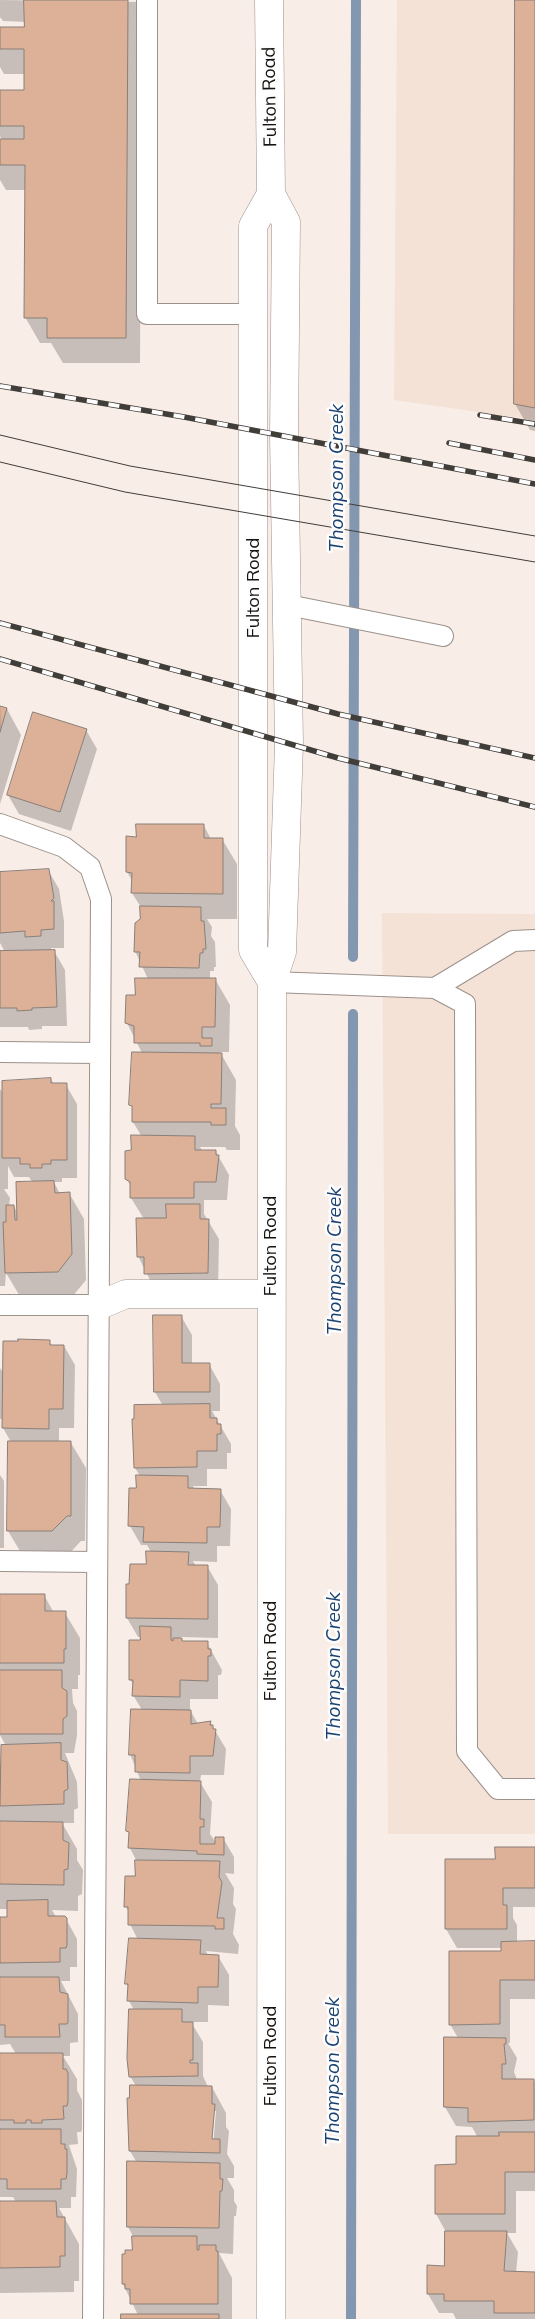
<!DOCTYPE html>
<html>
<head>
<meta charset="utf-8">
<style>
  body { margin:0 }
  canvas { display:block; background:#f9ede7 }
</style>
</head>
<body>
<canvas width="535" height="2319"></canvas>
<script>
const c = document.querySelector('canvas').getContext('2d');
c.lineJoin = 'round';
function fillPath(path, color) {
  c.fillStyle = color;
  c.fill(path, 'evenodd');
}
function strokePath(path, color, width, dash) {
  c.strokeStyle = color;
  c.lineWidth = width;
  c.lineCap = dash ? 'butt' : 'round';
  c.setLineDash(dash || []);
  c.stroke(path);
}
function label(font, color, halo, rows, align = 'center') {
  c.font = font + ' Mulish,sans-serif';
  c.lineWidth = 5;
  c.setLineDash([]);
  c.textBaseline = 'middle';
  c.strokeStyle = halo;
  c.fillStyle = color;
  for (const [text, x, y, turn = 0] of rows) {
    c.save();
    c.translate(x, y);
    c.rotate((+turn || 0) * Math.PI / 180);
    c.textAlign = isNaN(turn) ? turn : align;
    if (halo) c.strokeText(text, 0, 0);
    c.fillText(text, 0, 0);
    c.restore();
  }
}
const built = new Path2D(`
  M397,0h138v420l-141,-20z
  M382,913l153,1v920h-147z`);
const shadow = new Path2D(`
  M0,0l142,2 -2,361h-77l-12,-20h-11l-15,-26 1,-127h-20l-6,-10v-40h2l-2,-4v-45h25v-17h-21l-4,-7v-39h26v-6l-23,-1 -3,-4z
  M535,0v431l-5,-1 -15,-26z
  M0,707l7,2 14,26 -21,69z
  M86,730l11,19 -26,82 -52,-17 -11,-19z
  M204,826l7,13h11l15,25v55h-30l5,8 -1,9 4,6 1,25h-2v4h-4v8h5l15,26 -1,47h-9l16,28 -1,46 5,9v15h-13l-2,-3h-25l3,5h13l13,23 -2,25h-23v14l15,25 -1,53h-62l-18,-36 6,-37 -13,-21v-11l-4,-8 5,-28 10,-14 -9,-15 -2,-53h2l9,-16 -15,-30 9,-27 12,-17 -13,-28 7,-42 -10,-16 1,-11 -6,-10 11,-34z
  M48,870l11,19 5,32v27h-13v3h3l11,19 2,56h-25v3l-13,1 -1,-3h-28v-75h5l-5,-9v-70z
  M51,1079l3,6h12l11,19v74h-15v4h-8l6,12 9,-1 15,26 2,61 -14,17 -51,1 -15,-25 -1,13h-5v-197l3,5zM8,1166l6,11h15l4,6 -15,31 -4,-8h-5l1,-8 -6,-9h4z
  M181,1316l11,19v29h17l11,20v27h-8l19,33v9h-4v16h-20v17h-14l2,4h25l11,19 -1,37h-13v16l-24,-1 3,5h11l11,19v53l-38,-1 3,5 24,1 15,27 -1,5h-3v24h-28v11l8,14 12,-2 16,27 -2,26h-23l-1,7 12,20 -2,32 7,10 6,-6 11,19v17l-9,-1 9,15 -1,16 3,5 -3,25 6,11 -1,9 -32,-3 2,5h10l11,19v31l-21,-1v17h-17l12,20v34l5,11h4l14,26v14l3,4 -2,23 7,12v12h-7l7,12v11l3,5 -1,10h-2l-1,38 -14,-1 13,25v41h-110l16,-4 -15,-31v-29l10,-3 1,-14 -6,-11 9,-64 -7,-12 -1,-52 7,-13 -6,-10 -2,-53 6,-13 -5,-9v-13l-3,-5 12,-43 -8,-16v-10l-4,-7 1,-30h9v-17l-6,-12v-13l-2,-4 13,-50 -11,-27 12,-44 -9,-15 1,-9 -4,-7 11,-42h-3l-11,-19 3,-33 17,-19 4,-14 -4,-7h-6l-11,-19 10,-50 -5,-8 28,-62 -8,-14zM213,2111h3l-3,35 -2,-1z
  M49,1341l3,5h12l11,19 -1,63h-15v14l12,1 15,25 -1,73h-4l-14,15h-44l-15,-25 3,-89 -8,-14v-9h-3v-51l4,6z
  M0,1475l4,6v67h-4z
  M0,1595h44l10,18h11l15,25v37h-2v14h-6l1,14 4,8v24l-3,18h-9l12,29 1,26 -4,2v13h-12l15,26v11l6,10 -1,24 -4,2v15l-26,-1 4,7h9l12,22v28h-7v14h-9l17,33v28l-8,1v13h-7l14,23v11l5,10v29l-1,3h-4l1,12 -9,1 8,24 -1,28h-5v11h-12l20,36v37h-5v11l-74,1v-91h16l-3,-5h-13v-143h16l-6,-10 -10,1v-127h8v-9h-8v-147h2l4,-16 -6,-11z
  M535,1848v59h-22v11l4,7v17h18v57h-25v44h-2l9,15 -3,14 3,8h17l1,2v109h-19v42h-9l11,19 -2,21h19v46h-79l-3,-6h-14l-11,-19 18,-27v-35l-10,-18v-48l22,-1 20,-27 -6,-11 -16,-1 -11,-19 1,-69h12l-8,-14 52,-72v-4h-45l-11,-19v-68h51z`);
const stream = new Path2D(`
  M353,957l3,-957
  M351,2319l2,-1305`);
const building = new Path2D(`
  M24,0h104l-2,338h-79v-20h-23l1,-153h-25v-26h24v-13h-24v-36h24v-41h-24v-22h24z
  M515,0h20v408l-21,-4z
  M0,706l7,2 -7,24z
  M33,712l54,17 -27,83 -53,-17z
  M136,824h68v14h19v56l-92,-1 1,-20 -6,-1v-36l10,1z
  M49,869l5,29 -3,3h3v28l-13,1v6l-16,1v-6l-25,2v-61z
  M140,906l61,1v14h3l2,28h-3v4h-3l-1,15 -60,-1 1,-15h-6l1,-29 5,-4z
  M55,950l2,57 -25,1v2l-15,1v-3h-17v-57z
  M135,978h81l-1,49h-13v11h10v8h-12v-3h-66v-17l-9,-3 1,-28h9z
  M132,1052l90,1 -1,51h-10v4h15v17h-15v-3h-79v-16l-3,-1z
  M51,1078v5h16v77h-16v4h-9v4h-12v-4h-10v-6h-18v-77z
  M131,1135l64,1v14h21v5h3l-3,27h-22v16h-64v-16l-5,-3v-28l6,-1z
  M54,1181l1,12 15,-1 2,62 -14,18 -53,1 -2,-51h3v-17h8l1,15h2l-1,-38z
  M166,1204h34v15h9l-1,54 -64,1v-17h-7l-1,-39h30z
  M153,1315h29v48h28v29h-56z
  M18,1339l32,1v5h14l-1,64h-14v20l-47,-1 1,-87h15z
  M210,1404v14h7v6h4v10h-4v17h-20v16l-63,1 -2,-49h2v-14z
  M8,1441h63v75h-4l-15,15h-45z
  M136,1475l52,1v12l33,1 -1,38h-13v16l-64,-1 1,-15 -16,-1 1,-38h7z
  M146,1551l43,1 -1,13h20v54l-82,-1v-34h3l1,-20h16z
  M0,1594h45v17h21v38h-2v14h-64z
  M140,1626l31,1v13l2,1v-3h9v3h26v8h3v7h-3v25l-28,-1v17l-48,-1 1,-16h-4v-40h11z
  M0,1670h62v18l5,3v25l-4,3v15h-63z
  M131,1709l60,1v14l20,-3 -1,4h3v4h3l-3,27h-23v17l-55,-1v-17h-6z
  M61,1743v17l6,2 1,27 -4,2v13l-64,2 1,-61z
  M130,1779l71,2 -1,38h4v8h-4v17h15v-7h9v18l-27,-1v-3l-69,-3 1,-16 -3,-1z
  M0,1821l63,1v18l6,3 -1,26 -4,1v15l-64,-1z
  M495,1847h40v41h-32v17h4v24h-62v-70h50z
  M135,1860l85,1 -1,16 3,5 -5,36h7v11h-9v-3l-87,-1v-18h-4l1,-31h10z
  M48,1900v16h17l2,2v27l-1,3h-6v14l-60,1v-46h7v-16z
  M129,1938l72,2 -1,14 19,1 -1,32h-20v16l-71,-2 1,-17h-3z
  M535,1941v39h-35v44l-51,1v-74h52v-9z
  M0,1977h59l1,15 8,2v28l-1,2h-8l1,13h-55v-12h-5z
  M129,2009h53v13h11v38h-3v3h8v13l-69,1 -2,-18z
  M444,2037l62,1v6h-2l2,20h-4v15h32v41l-66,2v-14l-24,-1z
  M0,2053h63v16h3l2,4v29l-1,4h-4l1,13 -22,1v3h-11v-3h-5v3h-12v-3h-14z
  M130,2085l82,1v18h3l-3,35h8v14l-91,-2 -2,-53h2z
  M0,2129h61v15h4v5h2v24l-1,6h-5v10h-54v-10h-7z
  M499,2132h36v40h-30v42h-70v-49l21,-1v-28h43z
  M127,2161l93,2v16h3l-1,12h-2l-1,37 -92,-1z
  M0,2201h56l1,16h8v39h-5v11l-60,1z
  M445,2231h62l-3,40 31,1v41h-41v-12h-50v-7h-17v-29l17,1z
  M132,2236h65v14h2v-5h17v6h2v53h-88v-15h-5v-5h-3v-30h3v-4h7z
  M121,2314h98v5h-98z`);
const service = new Path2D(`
  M147,0v314h105
  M288,605l155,31
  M0,824l64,23 26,20 11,32 -8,1420
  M272,982l163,6 30,16 2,747 31,38h37
  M435,988l78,-47 22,-1
  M0,1052l100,1
  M0,1305h100
  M0,1561l96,1`);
const minor = new Path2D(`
  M269,0l2,194 15,28 -2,214 5,308 -7,208 -10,30 -1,1337
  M271,194l-18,32v724l19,32
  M100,1305l26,-11h145`);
const tram = new Path2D(`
  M0,435l130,31 405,70
  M0,462l125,30 410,70`);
const rail = new Path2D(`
  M0,386l184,31 351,67
  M480,415l55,9
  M449,443l86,17
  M0,623l338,91 197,44
  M0,659l338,99 197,49`);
const streetNames = [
  ["Fulton Road",270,97,-91],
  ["Fulton Road",254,588,-90],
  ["Fulton Road",271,1246,-90],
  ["Fulton Road",271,1651,-90],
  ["Fulton Road",271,2056,-90]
];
const waterNames = [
  ["Thompson Creek",337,478,-90],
  ["Thompson Creek",335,1261,-90],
  ["Thompson Creek",334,1666,-90],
  ["Thompson Creek",333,2071,-90]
];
fillPath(built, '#f5e2d7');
fillPath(shadow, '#0003');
strokePath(stream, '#8397b0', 10);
fillPath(building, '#ddb198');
strokePath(building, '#897f79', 1);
strokePath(service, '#9c918b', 22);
strokePath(minor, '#9c918b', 29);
strokePath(service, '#fff', 20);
strokePath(minor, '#fff', 28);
strokePath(tram, '#413d39', 1);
strokePath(rail, '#413d39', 5.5);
strokePath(rail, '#fdfdfd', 4, [11]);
label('18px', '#15120f', '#fdfdfd', streetNames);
label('italic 19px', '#1b4271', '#fdfdfd', waterNames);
</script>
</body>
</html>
